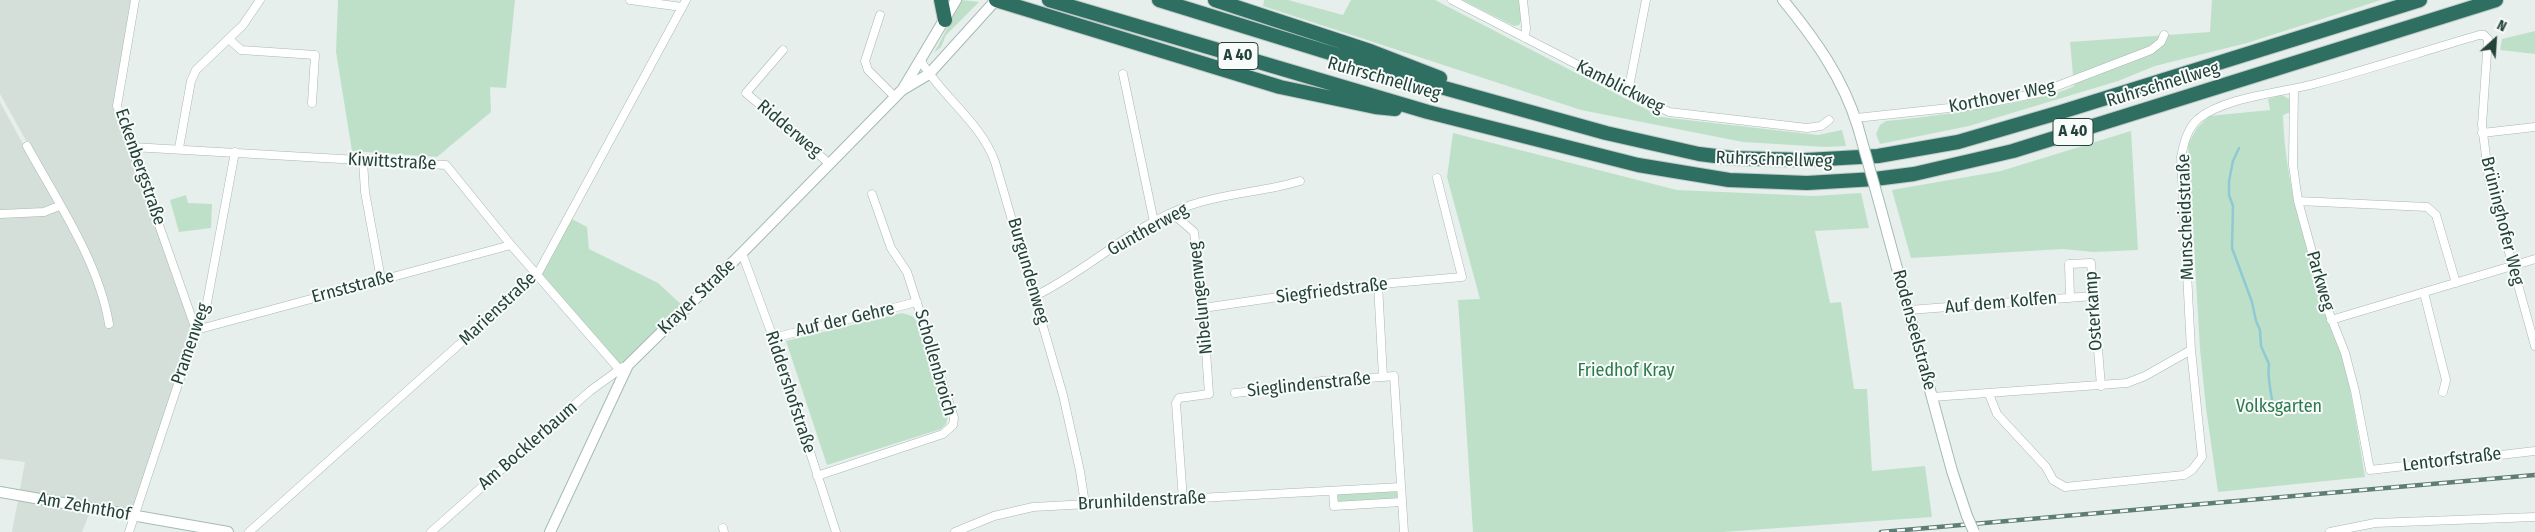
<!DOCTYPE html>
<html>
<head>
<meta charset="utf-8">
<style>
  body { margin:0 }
  #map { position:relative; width:2535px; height:532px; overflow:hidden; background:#e6efeb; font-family:"Fira Sans Condensed",sans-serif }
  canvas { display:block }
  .north { position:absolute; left:2470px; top:15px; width:50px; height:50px; -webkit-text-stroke:4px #f7fbf9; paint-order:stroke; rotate:26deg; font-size:14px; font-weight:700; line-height:20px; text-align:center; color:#24423a }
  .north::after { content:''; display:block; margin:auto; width:18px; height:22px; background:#24423a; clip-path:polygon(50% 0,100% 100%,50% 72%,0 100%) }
</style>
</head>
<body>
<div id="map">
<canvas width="2535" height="532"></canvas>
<div class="north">N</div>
</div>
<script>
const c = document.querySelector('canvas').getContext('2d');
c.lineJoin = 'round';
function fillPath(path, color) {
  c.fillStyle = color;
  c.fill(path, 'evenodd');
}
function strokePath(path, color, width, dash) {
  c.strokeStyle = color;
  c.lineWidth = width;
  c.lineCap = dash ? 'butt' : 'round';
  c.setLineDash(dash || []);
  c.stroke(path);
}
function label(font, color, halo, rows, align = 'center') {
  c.font = font + ' "Fira Sans Condensed",sans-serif';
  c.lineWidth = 4;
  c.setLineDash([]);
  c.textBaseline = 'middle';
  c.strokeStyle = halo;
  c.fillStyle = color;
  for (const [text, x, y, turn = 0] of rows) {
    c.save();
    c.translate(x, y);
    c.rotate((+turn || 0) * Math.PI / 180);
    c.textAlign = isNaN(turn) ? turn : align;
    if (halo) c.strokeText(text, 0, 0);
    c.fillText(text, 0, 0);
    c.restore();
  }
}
const built = new Path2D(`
  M0,0h134l-18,99 79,231 -61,184 -42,-7 -10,25h-70l13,-70 -25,-3v-357l88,161 5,-3 -93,-166z`);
const green = new Path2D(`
  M338,0h177l-9,88 -16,-1 1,25 -54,45 -85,-6 -16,-99z
  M962,0l17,2 -33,33 -5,12 -7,6z
  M1264,0h24l55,15 8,-15h84l226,117 157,18 24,-5 4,16 -20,1 -83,-5 -162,-32 -318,-104z
  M1462,0h59l1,19 -3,6 -5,1z
  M2212,0h169l-134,43 -92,23 -37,15 -149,45 -89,18 -4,-10 4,-9 6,-4c42,-4 81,-10 122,-17 23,-5 46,-8 66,-18l-4,-44 140,-10z
  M2535,31v23l-35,-4 2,-11z
  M2282,95l7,4 2,13 -8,3c2,83 33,160 58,239 12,40 17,83 24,123l-147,15 -12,-84 -6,-59 -12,-205 9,-16 12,-12 61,-6 -2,-11z
  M2131,131l7,119 -44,2 -31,-3 -152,9 -19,-68 109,-19z
  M1453,133l224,57 137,6 47,-3 8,35 -54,3 15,72 11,-1 13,87h13l5,82 53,-5 7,51 -209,15h-250l-15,-232 22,-1 -33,-122z
  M186,195l2,8 24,1 -1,24 -32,4 -9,-32z
  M570,218l17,9 2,22 69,34 26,24 -65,61 -80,-93z
  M902,313l10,3 4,4 32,96 -2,8 -5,5 -114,36 -41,-124z
  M1400,488l1,14 -66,3 -1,-13z`);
const stream = new Path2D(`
  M2239,148l-6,13 -4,20v14l4,11 -1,42 20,54 4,19 4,9 1,16 8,18c-2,11 3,39 7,51`);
const street = new Path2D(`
  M135,0l-18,106 79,224
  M630,0l52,7
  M1452,0l217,112 138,16 14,-2 8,-6
  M1523,0l3,28 -1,10
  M880,15l-15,46 3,9 27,27
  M229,39l12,11 74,5 -3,48
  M783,50l-37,43 84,71
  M921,61c21,36 59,60 74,101l68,233 17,76 5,33
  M1123,74l31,148
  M2294,89l-1,76 5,36 30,109 17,43 10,38 15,79 165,-19
  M1628,92l18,-92
  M1856,118l121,-13 62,-12 112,-43 10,-8 3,-7
  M2482,133l53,-6
  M27,146c30,55 72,116 82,178
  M132,147l314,18 65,80 108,124
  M179,148l12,-67 5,-11 47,-45 17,-25
  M363,161l2,31 16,87
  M2298,201l129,6 9,8 20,68
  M1172,213l22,19 9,76 6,86 -30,4 -3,5 7,97
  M0,214l44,-2 15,-6
  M742,253l29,79 65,200
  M1378,284l5,93 11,-1 10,156
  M2424,293l22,87 -3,12
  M1035,296c54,-26 99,-72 156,-91 34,-12 74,-13 109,-24
  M2070,298l-1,-34 22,-1 10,123
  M1203,308l144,-21 115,-10 -25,-99
  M1909,310l184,-14
  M2331,320l204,-61
  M196,330l315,-85
  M773,338l144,-36
  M1235,393l50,-5 37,-7 61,-4
  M1989,394l8,20 49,53 7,13 12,7 119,-12 8,-5 10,-13 -11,-107
  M1932,397l195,-14 18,-7 46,-26 -10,-193c3,-14 6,-28 17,-38 27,-22 82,-26 116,-35 56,-15 110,-33 165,-49h5l4,4 -6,86 7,55 46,166
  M817,476l126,-42 10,-9 1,-7 -47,-146 -16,-24 -19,-54
  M1333,491l1,15 68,-4
  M723,528l1,4
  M129,532l67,-202 10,-22 29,-156
  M249,532l288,-257 149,-275
  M431,532l159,-141 33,-24
  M955,532l39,-16 39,-9 368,-20
  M2330,532l45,-9 160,-6`);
const secondary = new Path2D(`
  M1783,0c32,39 60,78 75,127
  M904,87l52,-87
  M1879,202l73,269 15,45
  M0,492l228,40
  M550,532l78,-167 114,-112 160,-163 27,-16 67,-74`);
const highway = new Path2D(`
  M941,0l4,20
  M996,0l284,87 95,20 20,2
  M1049,0l379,112 210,53 91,15 78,3 68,-4 39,-5 99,-23 483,-151
  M1159,0l278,86 169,47 93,21 33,4 74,2 72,-4 80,-14 103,-30 359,-112
  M1215,0l155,51 70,27`);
const rail = new Path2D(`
  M1881,532l654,-57`);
const secondaryBridge = new Path2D(`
  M1858,127l21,75
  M1967,516l7,16`);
const shields = [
  [1238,56,40],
  [2073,132,40]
];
const shieldNames = [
  ["A 40",1238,56],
  ["A 40",2073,132]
];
const streetNames = [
  ["Ruhrschnellweg",1384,79,16],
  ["Ruhrschnellweg",2163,85,-17],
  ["Kamblickweg",1620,87,27],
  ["Korthover Weg",2002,97,-11],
  ["Ridderweg",789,129,40],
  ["Ruhrschnellweg",1774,160,2],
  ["Kiwittstraße",392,162,3],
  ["Eckenbergstraße",140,167,71],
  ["Munscheidstraße",2186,217,-92],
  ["Brüninghofer Weg",2502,221,76],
  ["Guntherweg",1148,230,-29],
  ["Burgundenweg",1028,271,74],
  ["Parkweg",2320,281,74],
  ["Ernststraße",353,287,-15],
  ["Siegfriedstraße",1332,291,-7],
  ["Krayer Straße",697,297,-44],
  ["Nibelungenweg",1201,298,-96],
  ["Auf dem Kolfen",2001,303,-5],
  ["Marienstraße",498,309,-43],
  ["Osterkamp",2094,311,-94],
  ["Auf der Gehre",845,320,-13],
  ["Rodenseelstraße",1914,330,75],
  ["Pramenweg",191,344,-71],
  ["Schollenbroich",935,363,74],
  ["Sieglindenstraße",1309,385,-6],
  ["Riddershofstraße",790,392,72],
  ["Am Bocklerbaum",528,446,-41],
  ["Lentorfstraße",2452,460,-7],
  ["Brunhildenstraße",1142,501,-3],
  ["Am Zehnthof",84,507,10]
];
const parkNames = [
  ["Friedhof Kray",1626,371],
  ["Volksgarten",2279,407]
];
fillPath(built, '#d4dfda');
fillPath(green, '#bfe0c8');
strokePath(stream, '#8ec9d4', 2.5);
strokePath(street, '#a8b8b2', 9);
strokePath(secondary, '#a4bbb3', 12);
strokePath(highway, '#c2cac8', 16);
strokePath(street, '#fff', 8);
strokePath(secondary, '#fff', 10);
strokePath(highway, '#2f6f62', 14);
strokePath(rail, '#5f7d75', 4.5);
strokePath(rail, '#f7fbf9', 2.5, [8]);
strokePath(secondaryBridge, '#a4bbb3', 12, []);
strokePath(secondaryBridge, '#fff', 10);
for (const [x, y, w] of shields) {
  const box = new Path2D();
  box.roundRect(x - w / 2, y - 13.5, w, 27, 4);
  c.fillStyle = '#f7fbf9';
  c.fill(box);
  strokePath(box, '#24423a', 1);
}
label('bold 16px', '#24423a', null, shieldNames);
label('18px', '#24423a', '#f7fbf9', streetNames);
label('18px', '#2d7a4b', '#f7fbf9', parkNames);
</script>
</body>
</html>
